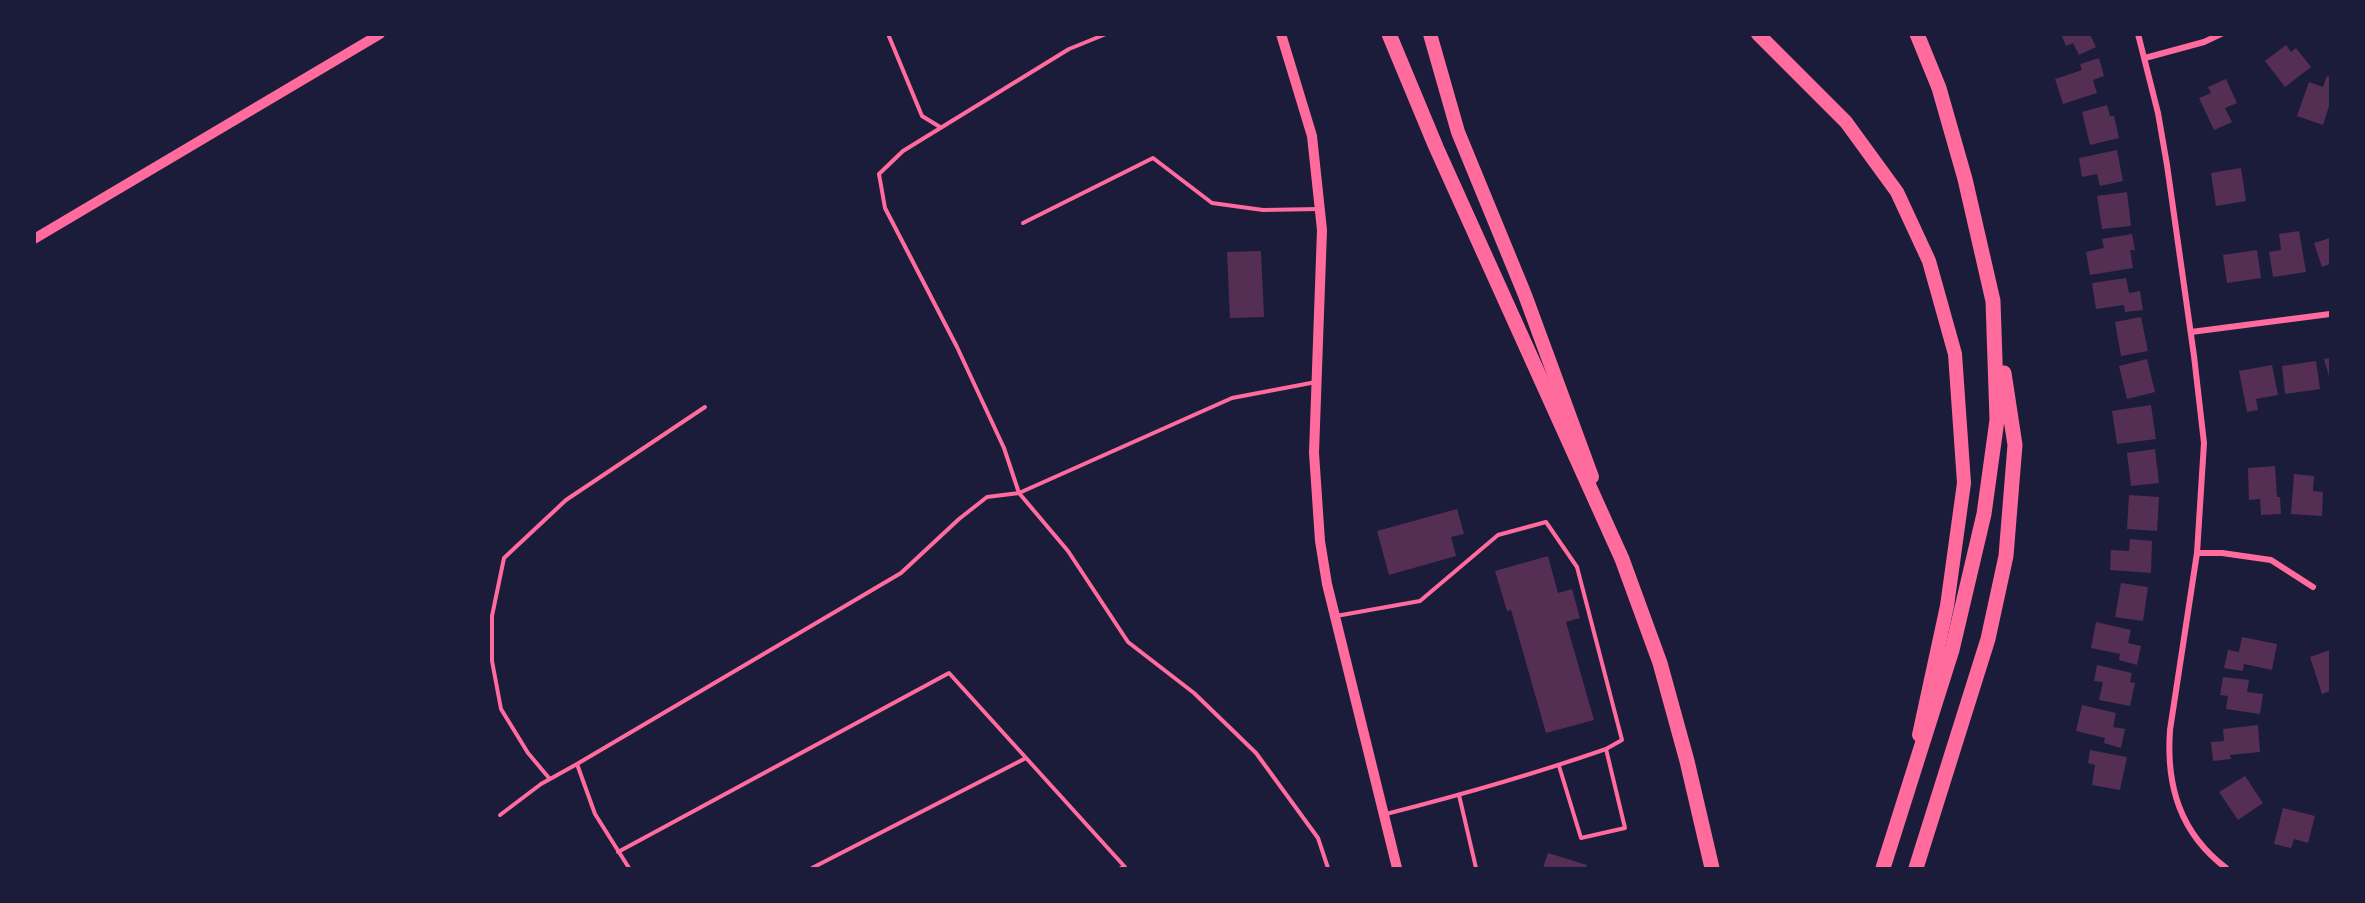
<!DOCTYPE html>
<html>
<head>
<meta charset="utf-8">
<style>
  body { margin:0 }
  #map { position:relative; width:2365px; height:903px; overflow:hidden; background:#1b1b3a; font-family:"Public Sans",sans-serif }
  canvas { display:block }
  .frame { position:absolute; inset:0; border:36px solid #1b1b3a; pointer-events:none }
</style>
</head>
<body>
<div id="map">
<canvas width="2365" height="903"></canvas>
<div class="frame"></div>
</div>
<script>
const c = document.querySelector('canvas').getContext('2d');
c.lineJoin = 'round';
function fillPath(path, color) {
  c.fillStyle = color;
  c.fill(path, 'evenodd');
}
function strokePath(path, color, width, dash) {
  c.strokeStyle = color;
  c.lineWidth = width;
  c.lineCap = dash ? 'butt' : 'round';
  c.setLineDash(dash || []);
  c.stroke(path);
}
const building = new Path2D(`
  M2061,34h29l6,13 -17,8 -6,-12 -7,3z
  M2286,45l5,7 5,-4 15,19 -26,20 -20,-26z
  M2099,58l5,18 -11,4 4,13 -34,11 -8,-25 27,-9 -2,-6z
  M2327,76l3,1v26l-7,22 -26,-9 12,-34 14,5z
  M2226,79l11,24 -12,5 7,14 -18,8 -15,-32 12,-5 -3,-6z
  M2107,105l3,11h4l5,22 -29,7 -8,-33z
  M2117,150l6,31 -23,5 -3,-12 -15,3 -3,-19z
  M2241,168l5,33 -30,5 -5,-33z
  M2127,192l4,34 -29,3 -5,-33z
  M2299,231l7,41 -33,5 -4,-25 12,-2 -2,-16z
  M2132,234l3,16h-5l3,18 -43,7 -4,-23 18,-4 -2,-9z
  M2330,238v26l-8,3 -8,-24z
  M2257,250l4,28 -34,5 -4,-28z
  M1261,251l3,66 -34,1 -3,-66z
  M2126,278l3,15 11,-2 3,19 -18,2 -1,-7 -28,4 -4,-26z
  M2141,317l7,34 -27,5 -6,-34z
  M2330,358v22l-6,-21z
  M2147,359l8,33 -28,7 -8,-33z
  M2316,361l4,28 -35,5 -3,-28z
  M2272,365l6,30 -22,4 2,11 -11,2 -8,-41z
  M2151,405l5,34 -39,5 -5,-33z
  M2155,449l4,34 -28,3 -4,-33z
  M2275,466l2,31h3l1,17 -20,1 -1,-16 -11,1 -1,-32z
  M2294,474l20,2 -1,15 10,1 -1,24 -31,-2z
  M2129,495l30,2 -2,34 -30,-2z
  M1457,509l7,25 -13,3 5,19 -67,19 -12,-44z
  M2130,539l22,2 -1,32 -41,-3 1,-20 18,1z
  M1548,556l10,37 14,-4 8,29 -14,4 28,98 -48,13 -35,-123 -4,1 -12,-40z
  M2121,583l27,4 -5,34 -28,-4z
  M2096,622l35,8 -3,13 13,3 -4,19 -18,-5 1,-6 -29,-6z
  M2242,637l35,7 -5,26 -28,-6 -1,7 -19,-3 4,-18 11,2z
  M2330,650v41l-8,3 -12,-37z
  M2097,665l35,8 -2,9 5,1 -5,23 -31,-6 4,-18 -9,-1z
  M2223,677l26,3 -2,12 16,2 -3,20 -34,-5 2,-13 -8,-1z
  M2082,705l34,8 -3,14 12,2 -4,19 -17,-5 1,-5 -29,-7z
  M2258,725l2,27 -30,3 1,4 -18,2 -2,-19 13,-1 -1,-12z
  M2090,750l37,7 -7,33 -28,-5 3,-20 -7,-2z
  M2245,776l18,27 -25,17 -19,-28z
  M2283,808l32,8 -7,27 -14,-4 -3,9 -17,-4z
  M1548,853l39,12 -1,3h-43z`);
const service = new Path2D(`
  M888,34l34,82 18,11
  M1106,34l-37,15 -166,102 -24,23 6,34 72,139 47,101 15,45 49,58 60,91 66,51 62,60 62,85 10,30
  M1023,223l130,-65 59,45 51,7 56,-1
  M1336,616l84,-15 78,-66 48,-13 31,45 45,173 -16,9
  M577,764l18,50 34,54
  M549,778l-21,-25 -27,-44 -9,-48v-45l12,-58 62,-58 139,-93
  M1459,795l17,73
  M1386,814c75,-19 148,-40 220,-65l19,79 -44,10 -22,-72
  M500,815l41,-31 36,-20 324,-191 58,-54 28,-22 32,-4 213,-95 84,-16
  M618,852l331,-179 176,194 -4,1
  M812,868l214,-110`);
const minor = new Path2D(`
  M2138,34l20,79 9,52 27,191 10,87 -7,110 -27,177c-4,56 10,103 56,138
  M2145,58l59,-16 17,-8
  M2191,332l139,-18
  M2197,553h25l49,7 42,27`);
const tertiary = new Path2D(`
  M1281,34l31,102 10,94 -8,223 6,88 7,43 70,284
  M34,239l346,-205`);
const primary = new Path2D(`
  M1430,34l28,98 67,163 67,182
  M1758,34l88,88 51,70 32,69 26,93 9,129 -17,123 -28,129`);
const motorway = new Path2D(`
  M1389,34l47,113 186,412 38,104 27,98 25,107
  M1883,868l69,-218 32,-136 13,-94 -4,-119 -28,-122 -26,-91 -22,-54
  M1916,868l72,-229 18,-83 9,-111 -11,-72`);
fillPath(building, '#542f53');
strokePath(service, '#ff6b9d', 4);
strokePath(minor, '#ff6b9d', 6);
strokePath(tertiary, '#ff6b9d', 10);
strokePath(primary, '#ff6b9d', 14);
strokePath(motorway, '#ff6b9d', 15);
</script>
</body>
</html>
